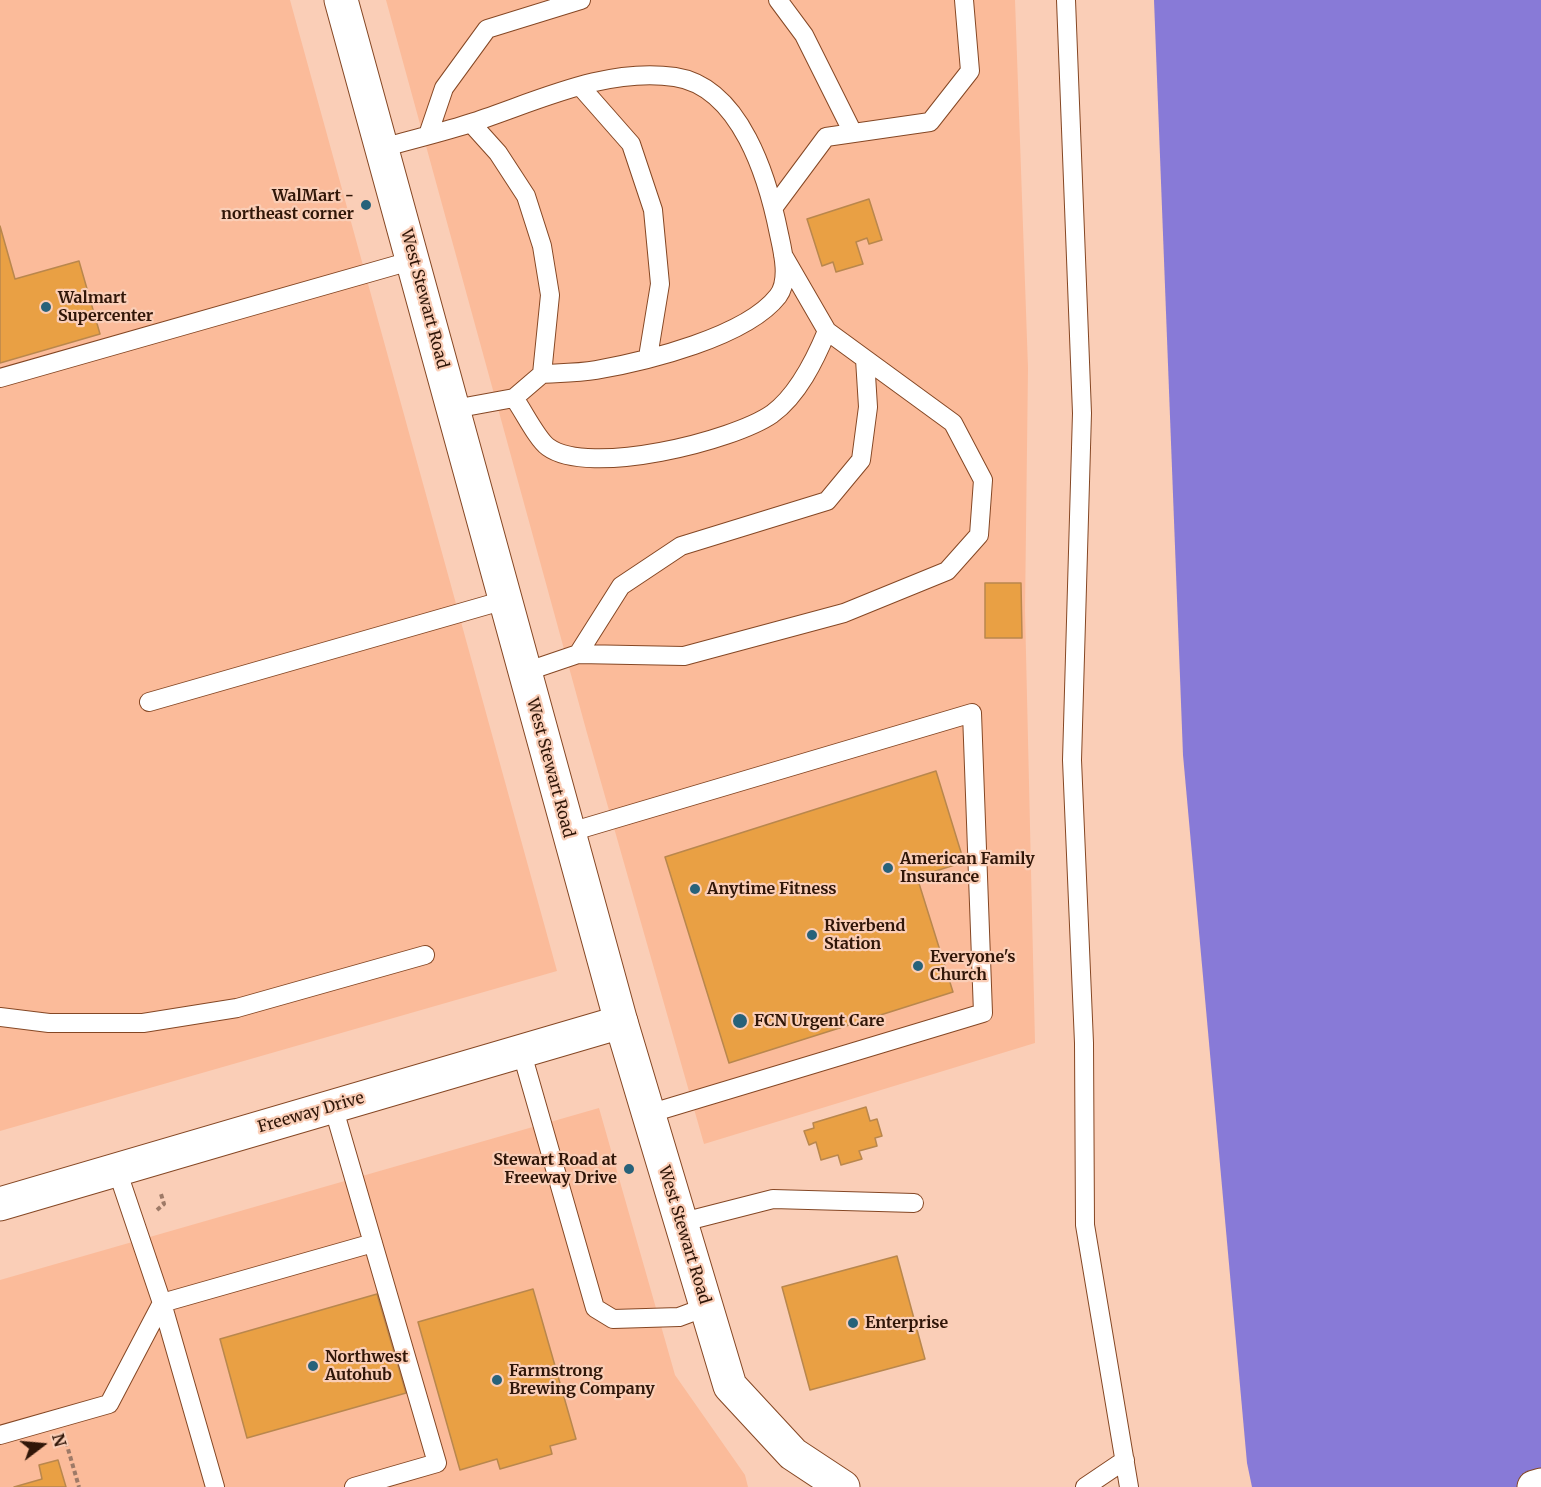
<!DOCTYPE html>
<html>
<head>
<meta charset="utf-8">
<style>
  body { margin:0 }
  #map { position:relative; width:1541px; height:1487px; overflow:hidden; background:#faceb7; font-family:Merriweather,serif }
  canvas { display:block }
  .north { position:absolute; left:12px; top:1415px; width:60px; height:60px; -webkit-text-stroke:4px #faceb7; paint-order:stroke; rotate:74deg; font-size:16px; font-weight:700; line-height:24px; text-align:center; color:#301608 }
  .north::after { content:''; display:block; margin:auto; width:21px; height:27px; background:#301608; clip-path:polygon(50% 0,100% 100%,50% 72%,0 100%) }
</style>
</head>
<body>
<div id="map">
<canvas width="1541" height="1487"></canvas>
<div class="north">N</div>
</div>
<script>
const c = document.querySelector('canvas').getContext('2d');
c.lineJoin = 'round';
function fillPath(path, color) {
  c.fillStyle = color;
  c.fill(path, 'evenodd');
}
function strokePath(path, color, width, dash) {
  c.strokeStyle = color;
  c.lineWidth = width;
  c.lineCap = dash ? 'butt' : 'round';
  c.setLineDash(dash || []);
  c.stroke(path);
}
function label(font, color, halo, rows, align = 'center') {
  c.font = font + ' Merriweather,serif';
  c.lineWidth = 4.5;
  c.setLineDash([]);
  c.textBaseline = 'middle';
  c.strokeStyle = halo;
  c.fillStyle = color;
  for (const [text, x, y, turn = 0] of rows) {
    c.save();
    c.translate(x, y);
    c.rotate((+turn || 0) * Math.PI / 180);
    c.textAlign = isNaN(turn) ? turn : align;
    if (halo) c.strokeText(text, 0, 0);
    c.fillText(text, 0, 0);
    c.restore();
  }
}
const built = new Path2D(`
  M0,0h290l267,971 -557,160z
  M386,0h629l13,368 -3,242 10,433 -331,101 -117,-411z
  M599,1108l76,267 70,100 3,12h-748v-207z`);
const water = new Path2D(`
  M1154,0h387v1487h-289l-5,-24 -64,-708z`);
const building = new Path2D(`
  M869,199l13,41 -13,4 -2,-6 -11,4 7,22 -27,8 -3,-10 -11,4 -15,-47z
  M0,226l15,53 64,-18 21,73 -100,29z
  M985,583h36l1,55h-37z
  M936,771l28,91 -47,15 36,115 -224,71 -64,-206z
  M866,1107l4,14 7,-2 5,17 -7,2 2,8 -18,5 3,8 -21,6 -3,-10 -17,5 -5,-18 -7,3 -5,-14 10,-3 -1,-5z
  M897,1256l28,103 -115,31 -28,-103z
  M533,1289l43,150 -26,7 2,8 -52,15 -3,-10 -37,11 -42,-148z
  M377,1294l29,99 -159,45 -27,-99z
  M58,1460l8,27h-52l28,-8 -3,-14z`);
const path = new Path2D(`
  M157,1210l7,-6 -3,-10
  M66,1442l13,45`);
const lane = new Path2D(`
  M778,0l26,35 49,98
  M1066,0l16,413 -10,347 12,283 1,182 44,262
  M580,86l51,58 22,66 7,74 -12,73
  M471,123l27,30 28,43 16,50 8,49 -8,79 -28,24
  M428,135l16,-47 43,-59 94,-29
  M382,148c31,-9 62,-16 92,-26 64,-21 132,-55 201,-45 66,10 93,102 104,157 4,18 11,46 -1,62 -32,41 -131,65 -182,74 -17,3 -36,3 -54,4
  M774,207l52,-70 104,-15 40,-51 -6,-71
  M0,378l414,-118
  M454,409l60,-11c9,12 23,41 34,49 41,30 185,-6 224,-33 26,-19 43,-54 55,-83
  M578,654l43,-68 60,-40 146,-45 34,-41 7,-53 -3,-48
  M525,672l53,-18 106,2 160,-43 103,-42 32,-36 4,-55 -30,-57 -126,-92 -44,-76
  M149,702l356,-102
  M567,833l405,-120 11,300 -335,101
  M0,1017l49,6h94l94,-15 188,-53
  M521,1050l74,258 18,11 66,-2 27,-10
  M333,1106l104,357 -83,24
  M117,1170l45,133 53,184
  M679,1223l94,-24 141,4
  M0,1435l109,-31 53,-101 211,-60
  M1085,1487l40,-27`);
const street = new Path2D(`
  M341,0l280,1022`);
const secondary = new Path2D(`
  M0,1204l621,-182 109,364 63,68 50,33`);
const highway = new Path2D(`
  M1534,1487l7,-2`);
const markers = [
  [366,205,6,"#27627a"],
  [46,307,6,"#27627a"],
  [888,868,6,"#27627a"],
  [695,889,6,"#27627a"],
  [812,935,6,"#27627a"],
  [918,966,6,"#27627a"],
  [740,1021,8,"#27627a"],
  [629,1169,6,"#27627a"],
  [853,1323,6,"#27627a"],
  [313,1366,6,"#27627a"],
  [497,1380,6,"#27627a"]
];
const poiNames = [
  ["WalMart -",354,196,"right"],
  ["northeast corner",354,214,"right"],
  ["Walmart",58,298],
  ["Supercenter",58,316],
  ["American Family",900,859],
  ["Insurance",900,877],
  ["Anytime Fitness",707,889],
  ["Riverbend",824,926],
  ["Station",824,944],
  ["Everyone's",930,957],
  ["Church",930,975],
  ["FCN Urgent Care",754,1021],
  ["Stewart Road at",617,1160,"right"],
  ["Freeway Drive",617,1178,"right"],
  ["Enterprise",865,1323],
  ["Northwest",325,1357],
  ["Autohub",325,1375],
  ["Farmstrong",509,1371],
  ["Brewing Company",509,1389]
];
const streetNames = [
  ["West Stewart Road",424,299,75],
  ["West Stewart Road",550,768,75],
  ["Freeway Drive",311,1113,-16],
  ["West Stewart Road",684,1235,73]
];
fillPath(built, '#fbbb9a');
fillPath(water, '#887ad7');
fillPath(building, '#e9a044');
strokePath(building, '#b9874d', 1.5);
strokePath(lane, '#854724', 20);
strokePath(street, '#854724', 35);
strokePath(secondary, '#854724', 35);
strokePath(highway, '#854724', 35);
strokePath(path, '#9e7a67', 4, [4.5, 3]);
strokePath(lane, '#fff', 18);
strokePath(street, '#fff', 33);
strokePath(secondary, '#fff', 33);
strokePath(highway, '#fff', 33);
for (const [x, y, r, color] of markers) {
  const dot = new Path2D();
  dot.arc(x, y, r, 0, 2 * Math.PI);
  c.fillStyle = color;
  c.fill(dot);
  strokePath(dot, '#faceb7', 2);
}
label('bold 16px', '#301608', '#faceb7', poiNames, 'left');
label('16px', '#301608', '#faceb7', streetNames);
</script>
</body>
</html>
